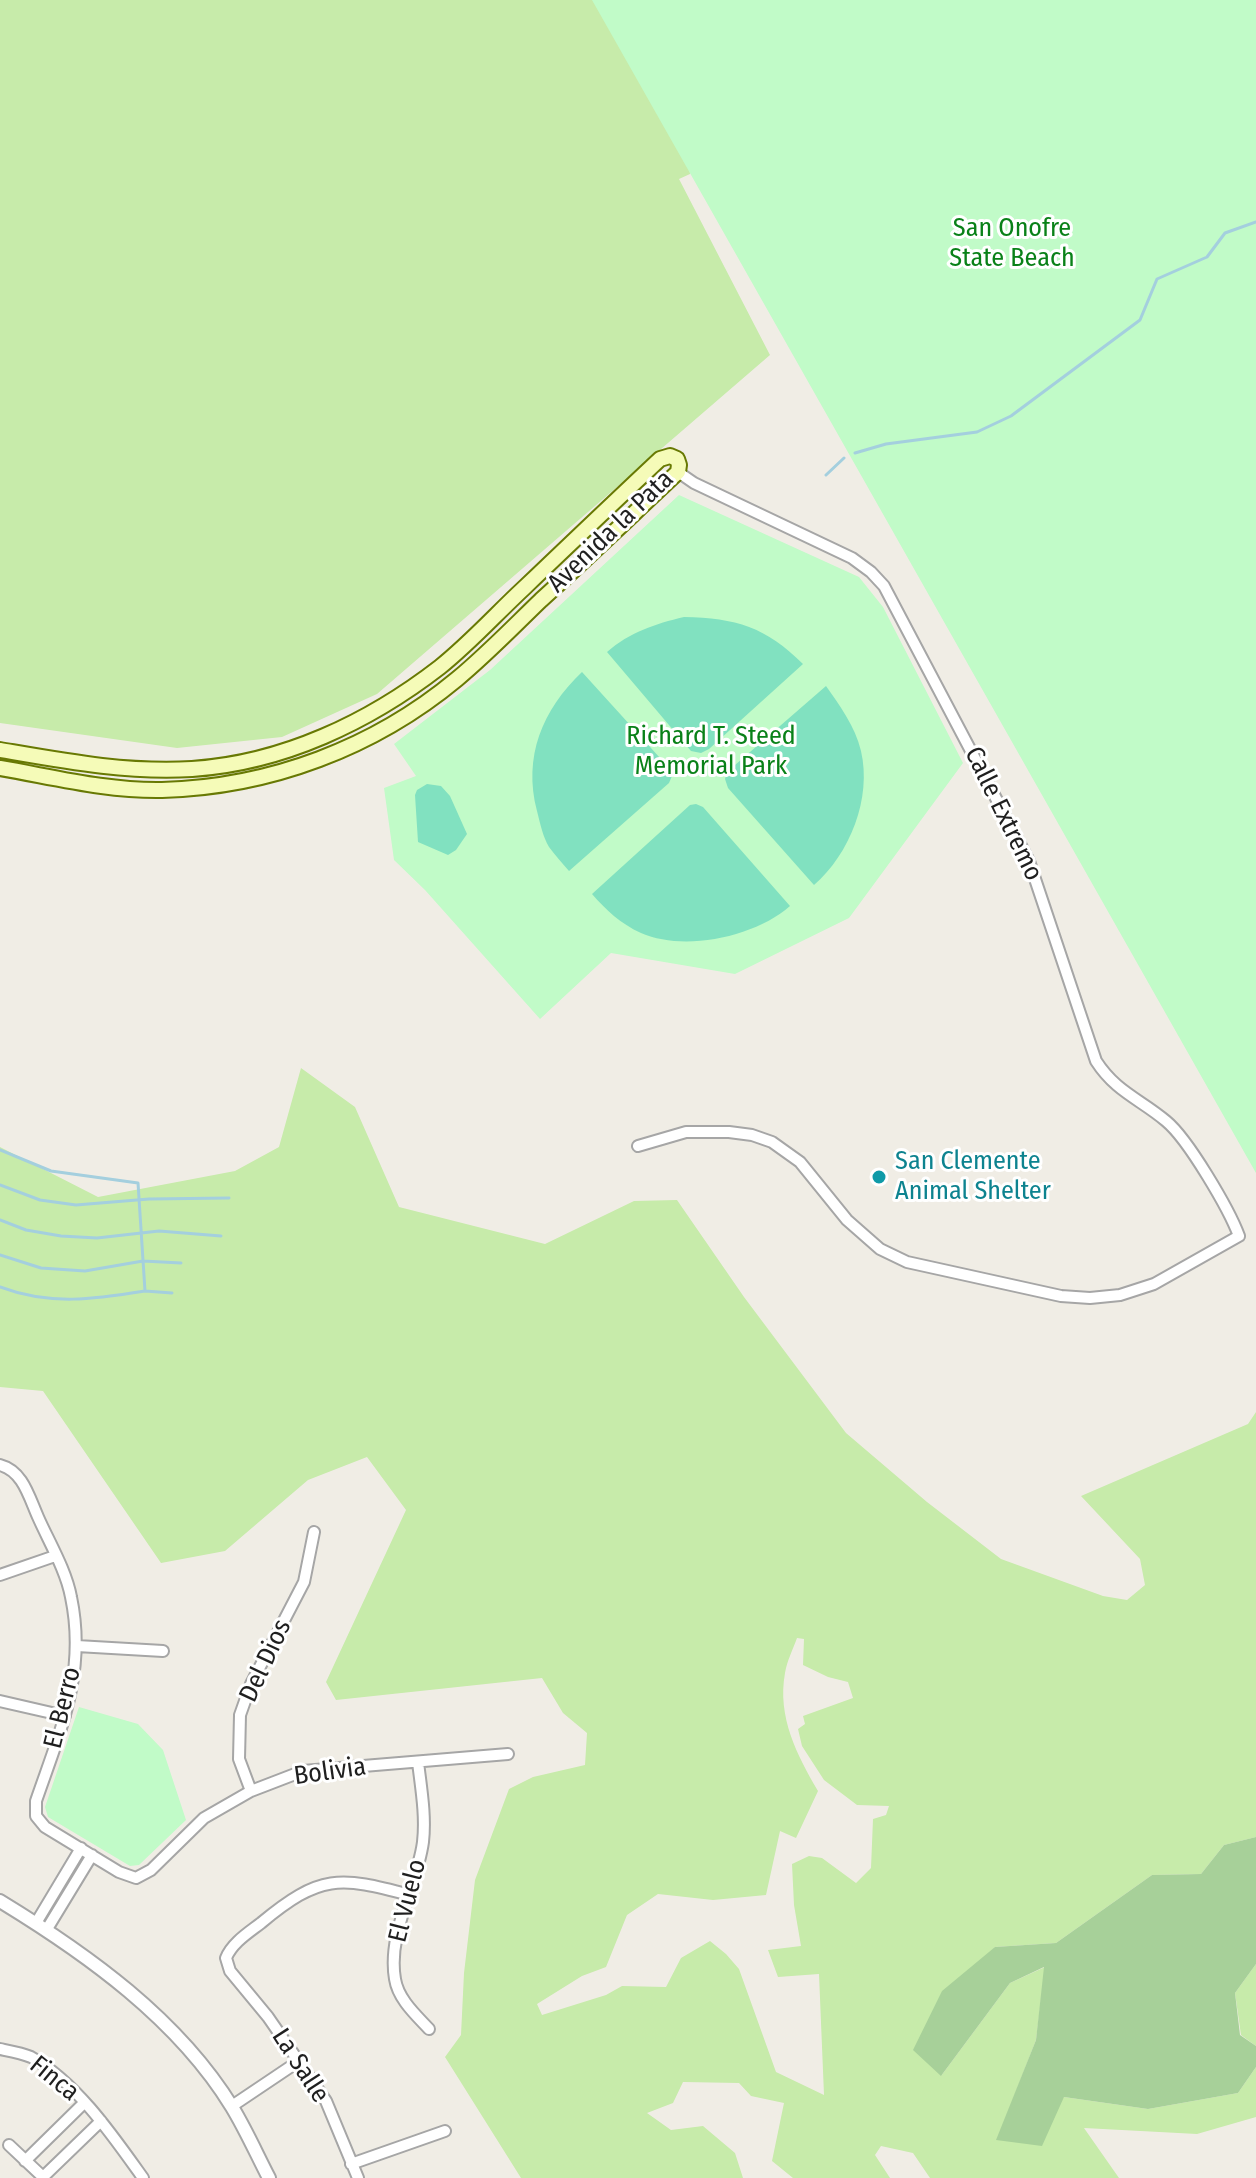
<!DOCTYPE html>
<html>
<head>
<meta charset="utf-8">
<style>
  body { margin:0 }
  canvas { display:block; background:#f0ede5 }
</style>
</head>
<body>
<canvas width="1256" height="2178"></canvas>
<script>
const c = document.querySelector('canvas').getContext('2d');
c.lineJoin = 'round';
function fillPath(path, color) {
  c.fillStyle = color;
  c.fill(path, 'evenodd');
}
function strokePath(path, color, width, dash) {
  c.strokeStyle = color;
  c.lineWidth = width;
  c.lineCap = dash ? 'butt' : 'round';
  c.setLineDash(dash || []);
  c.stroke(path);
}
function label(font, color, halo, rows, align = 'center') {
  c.font = font + ' "Fira Sans Condensed",sans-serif';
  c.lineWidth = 6;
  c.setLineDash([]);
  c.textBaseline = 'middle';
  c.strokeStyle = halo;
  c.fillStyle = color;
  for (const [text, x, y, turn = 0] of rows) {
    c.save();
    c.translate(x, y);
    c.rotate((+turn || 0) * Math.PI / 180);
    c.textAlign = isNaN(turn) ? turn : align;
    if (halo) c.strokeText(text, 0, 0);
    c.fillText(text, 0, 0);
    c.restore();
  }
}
const grass = new Path2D(`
  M0,0h666l16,49 8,125 -11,5 91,176 -393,339 -95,43 -105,11 -177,-25z
  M301,1068l54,39 44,100 146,37 89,-43 43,-1 67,97 102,136 81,69 74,57 102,37 24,4 18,-15 -5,-26 -59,-63 167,-72 8,-12v425l-32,8 -23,29 -49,1 -96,68 -61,4 -54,129 69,-93 35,-16 -9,73 -39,100 67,-43 84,12 90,-16 18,-26v50l-59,17 -113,-6 35,50h-189l-17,-25 -32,-7 -6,9 15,23h-97l-21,-17 12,-58 -33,-7 -12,-13 -56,-1 -10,21 -26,10 24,17 32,-4 32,27 8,25h-222l-76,-121 16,-22 3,-62 11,-93 34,-91 24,-12 52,-12 2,-32 -24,-20 -21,-35 -206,22 -10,-18 80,-172 -39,-53 -59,23 -83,71 -64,12 -118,-172 -43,-4v-240l98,50 137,-26 44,-24zM797,1638l7,1 -1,26 25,12 20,5 5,16 -50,18 2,8 -7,5 4,17 22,34 33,25 32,1 -3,9 -13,4 -2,49 -15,15 -34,-25 -13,-2 -17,8 2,41 7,41 -33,4 10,27 41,-3 5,121 -48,-23 -37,-103 -13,-15 -16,-13 -29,17 -15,29 -44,-1 -16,9 -64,20 -5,-11 45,-28 24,-9 21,-52 31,-21 55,6 53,-5 14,-64 16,7 22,-47c-21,-36 -41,-74 -33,-118 2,-12 8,-24 12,-35z
  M1256,1964v82l-15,-11 -6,-42z`);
const forest = new Path2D(`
  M1256,1837v127l-21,29 5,42 16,11v21l-18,26 -90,16 -84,-12 -22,49 -46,-6 40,-100 8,-73 -34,16 -69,93 -28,-26 29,-59 53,-44 61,-4 96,-68 49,-1 23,-29z`);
const park = new Path2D(`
  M592,0h664v1173z
  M679,495l180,82 24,30 80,156 -114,155 -114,56 -124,-21 -71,66 -115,-129 -31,-30 -10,-72 32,-12 -22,-32 96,-74z
  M79,1707l59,17 25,26 23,70 -47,45 -9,1 -82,-49 -3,-10z`);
const pitch = new Path2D(`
  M684,617c52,1 82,10 119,47l-94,85 -8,4 -10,-2 -84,-99c23,-20 48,-28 77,-35z
  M582,672l88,97 2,7 -3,7 -100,88c-7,-8 -14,-16 -20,-24 -6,-10 -9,-24 -12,-36 -14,-54 5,-101 45,-139z
  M826,686c14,20 29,40 35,65 11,47 -11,103 -47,134l-86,-97 -3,-9 2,-7z
  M427,784l14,2 9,10 17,38 -11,16 -8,5 -30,-13 -3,-47 2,-5z
  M696,804l7,3 87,99c-35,31 -106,46 -149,27 -20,-9 -35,-23 -49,-39l98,-89z`);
const stream = new Path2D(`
  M855,453l31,-9 91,-12 34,-16 129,-96 17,-41 50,-22 18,-24 31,-11
  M826,475l18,-17
  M0,1150l51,21 87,12 7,108 27,2
  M0,1185l40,15 36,5 73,-6 80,-1
  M0,1220l26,10 35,6 36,2 62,-7 62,5
  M0,1255l41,13 44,3 58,-10 38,2
  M0,1287c50,19 95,12 145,4`);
const minor = new Path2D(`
  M638,1146l48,-14h43l23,3 20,7 28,20 47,58 33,29 27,13 154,34 29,2 30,-3 34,-11 85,-48c-10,-27 -51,-97 -73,-115 -26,-22 -50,-29 -70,-60l-67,-200 -145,-275 -13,-14 -19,-14 -158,-75 -16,-11
  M0,1465c23,6 29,32 38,52 11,25 28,53 33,80 16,76 -11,134 -35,204v15l9,11 74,45 17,6 15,-8 53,-52 47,-27 52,-20 205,-17
  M0,1575l55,-19
  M77,1646l86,5
  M0,1701l65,15
  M418,1762c3,26 8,53 5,80 -6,45 -36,91 -28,137 3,20 21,36 34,50
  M251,1791l-12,-32 1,-44 11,-31 53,-102 10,-50
  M36,1923l45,-75
  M47,1929l45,-74
  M0,2049c10,2 22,4 31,8 46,26 82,79 112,121
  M232,2106l67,-45
  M9,2145l35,33
  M25,2161l59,-58
  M351,2164l94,-33
  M43,2177l58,-56
  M358,2178l-32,-77 -58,-84 -38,-46 -4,-13c6,-15 22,-25 35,-35 59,-49 78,-47 149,-28`);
const tertiary = new Path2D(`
  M0,1901c87,53 178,118 232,206 14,23 25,48 37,71`);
const secondary = new Path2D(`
  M0,750c64,11 127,23 192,19 91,-6 177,-47 248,-102 30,-24 56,-53 84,-79 45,-43 90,-86 136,-129l10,-3 7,3 2,6 -1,7c-46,43 -91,86 -137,128 -28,27 -55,55 -84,79 -83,69 -187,108 -295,111 -55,1 -109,-13 -162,-22`);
const markers = [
  [879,1177,8,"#0f9aa8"]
];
const parkNames = [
  ["San Onofre",1012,229],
  ["State Beach",1012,259],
  ["Richard T. Steed",711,737],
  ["Memorial Park",711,767]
];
const streetNames = [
  ["Avenida la Pata",611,532,-44],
  ["Calle Extremo",1003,814,64],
  ["Del Dios",266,1661,-65],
  ["El Berro",63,1708,-76],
  ["Bolivia",330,1772,-8],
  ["El Vuelo",408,1901,-76],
  ["La Salle",300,2066,57],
  ["Finca",54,2079,39]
];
const cultureNames = [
  ["San Clemente",895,1162],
  ["Animal Shelter",895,1192]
];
fillPath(grass, '#c7ebaa');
fillPath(forest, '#a7d099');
fillPath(park, '#c1fbc8');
fillPath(pitch, '#81e1c0');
strokePath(stream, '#a4cfde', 3);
strokePath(minor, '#a6a6a6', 14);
strokePath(tertiary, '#a6a6a6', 16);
strokePath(secondary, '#687903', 18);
strokePath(minor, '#fff', 10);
strokePath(tertiary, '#fff', 12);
strokePath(secondary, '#f5fbb8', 14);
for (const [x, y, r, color] of markers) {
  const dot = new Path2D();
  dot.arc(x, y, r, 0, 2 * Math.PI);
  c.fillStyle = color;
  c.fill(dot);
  strokePath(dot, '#fff', 3);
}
label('26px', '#098118', '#fff', parkNames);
label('26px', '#1f1f1f', '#fff', streetNames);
label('26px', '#0d838f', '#fff', cultureNames, 'left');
</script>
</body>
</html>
